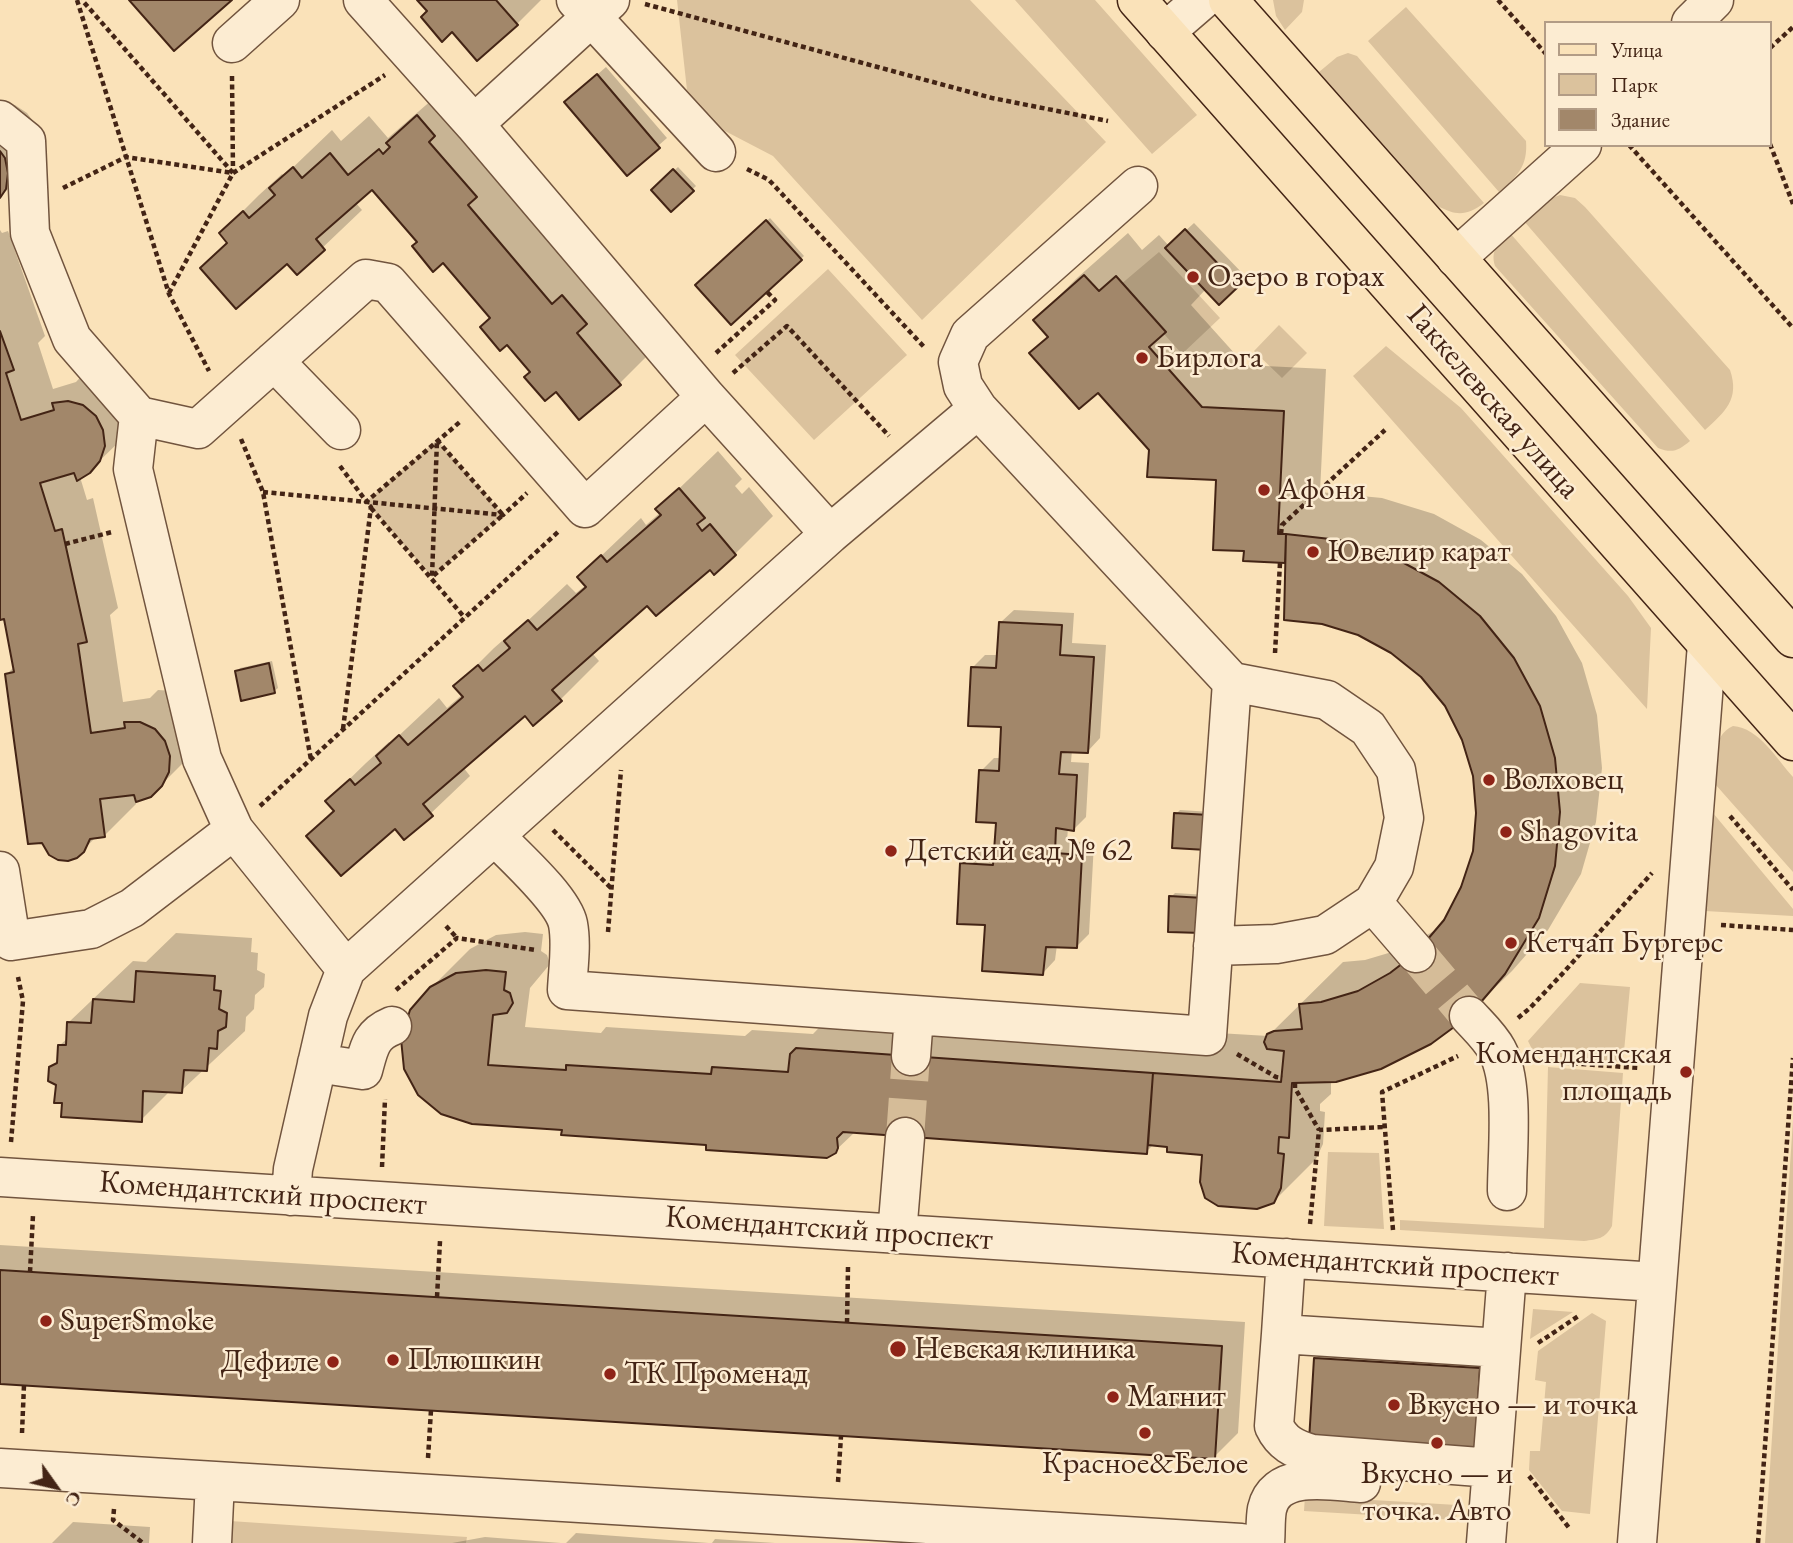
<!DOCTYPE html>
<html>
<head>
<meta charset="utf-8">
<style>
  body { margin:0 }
  #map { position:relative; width:1793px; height:1543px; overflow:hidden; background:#fae2b9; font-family:"EB Garamond",serif }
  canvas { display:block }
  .legend { position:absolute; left:1544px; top:21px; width:228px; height:126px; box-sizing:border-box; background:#fcecd2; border:2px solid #b29c86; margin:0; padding:9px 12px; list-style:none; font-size:21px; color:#432415 }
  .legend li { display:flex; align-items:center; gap:14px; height:35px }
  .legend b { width:35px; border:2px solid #b29c86 }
  .north { position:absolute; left:21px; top:1452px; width:70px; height:70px; -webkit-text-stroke:5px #fcecd2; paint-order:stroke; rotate:124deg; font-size:19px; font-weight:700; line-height:28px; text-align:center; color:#432415 }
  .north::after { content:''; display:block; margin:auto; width:24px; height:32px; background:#432415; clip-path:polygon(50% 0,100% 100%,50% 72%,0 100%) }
</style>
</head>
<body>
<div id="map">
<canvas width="1793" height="1543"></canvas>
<ul class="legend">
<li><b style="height:9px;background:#fae2b9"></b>Улица</li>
<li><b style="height:19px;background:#dbc29d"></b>Парк</li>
<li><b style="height:19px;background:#a2876a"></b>Здание</li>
</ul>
<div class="north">С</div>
</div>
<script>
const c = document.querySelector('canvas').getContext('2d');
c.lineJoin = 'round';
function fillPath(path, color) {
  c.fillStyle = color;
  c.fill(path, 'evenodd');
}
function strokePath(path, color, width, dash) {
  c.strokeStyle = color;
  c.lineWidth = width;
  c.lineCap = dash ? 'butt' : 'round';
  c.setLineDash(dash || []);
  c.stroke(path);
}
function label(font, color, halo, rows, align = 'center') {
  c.font = font + ' "EB Garamond",serif';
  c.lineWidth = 5;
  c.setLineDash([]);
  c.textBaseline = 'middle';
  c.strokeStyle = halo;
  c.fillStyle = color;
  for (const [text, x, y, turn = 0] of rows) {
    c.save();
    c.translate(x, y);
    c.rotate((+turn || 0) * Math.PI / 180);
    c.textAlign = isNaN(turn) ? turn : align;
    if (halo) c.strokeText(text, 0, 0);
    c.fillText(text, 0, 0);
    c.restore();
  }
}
const green = new Path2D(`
  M677,0h293l136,142 -184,178 -149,-164 -48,-25 -38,-41z
  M1015,0h80l102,115 -45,39z
  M1273,0h31l-2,12 -17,18 -9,-14z
  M1406,7l120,134c2,25 -9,36 -27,51l-131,-151z
  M1348,53l9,3 127,147c-17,13 -28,13 -46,3l-119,-134 18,-15z
  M1560,195l15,3 10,9 145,163c10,29 -5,42 -25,60l-182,-210 22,-19z
  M1510,233l180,208c-11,9 -17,13 -32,7l-163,-182c-5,-17 4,-22 15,-33z
  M1159,252l61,66 -38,36 -62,-69z
  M828,269l79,86 -93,85 -79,-85z
  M1279,325l28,28 -25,25 -28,-27z
  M1386,346l75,62 167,188 23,32 -4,81 -294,-333z
  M437,440l66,75 -71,62 -66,-75z
  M1733,726c26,2 43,32 60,51v95l-78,-88c1,-21 -4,-48 18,-58z
  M1713,813l80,96v7l-88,-5z
  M1580,983l50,4 -7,75 -88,-7 -7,-14z
  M1548,1067l75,6 -11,153c-7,13 -14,13 -28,15l-184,-11v-10l144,8z
  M1793,1120v423h-28z
  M1328,1152l51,1 5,76 -60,-3z
  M1533,1309l40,3 -43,27z
  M1592,1313l14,8 -16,193 -28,-3 -33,-41 1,-19h10l6,-69 -11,-2 3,-29z
  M1305,1496l152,9 -1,15 -152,-9z
  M230,1521l237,16 -1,6h-237z`);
const shadow = new Path2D(`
  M420,0h121l-24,24 -64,6z
  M606,67l61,71 -40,35 -52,-79z
  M456,79l202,266 -38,38 -40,35 -24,-28 -24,-19 -40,-54 -49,-56 -24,-20 -47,-54 -17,15 7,8 -65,62 -10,-10 -58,-20 -8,-9 38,-38 23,-21 2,2 48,-46 9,11 28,-25 19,22z
  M0,102l15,3 12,8 9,12 -7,43 -29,29z
  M678,167l18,19 -25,24 -18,-19z
  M770,218l34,38 -73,66 -34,-37z
  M1194,223l52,54 -27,26 -13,-14 -15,16 54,60 81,4 -6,123 62,6 52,16 47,26 41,34 34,42 26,47 15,52 5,53 -6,54 -15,52 -33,56 -36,41 -44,43 -137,67v13l-11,10v7l5,1 -2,32 -7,15 -43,43 -69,-49 -35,-8 -15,-1 -8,8 -291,-20 -20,19 -127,-8 -144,-15 -92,-6 -41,-134 39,-39 26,-14 29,-3 18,2 -2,17 6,4 3,9 -20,24 -5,39 76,6 5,-6 139,9 7,-6 61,4 23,-24 432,26 75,-74 22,-2 37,-11 39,-22 22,-39 11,-37 4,-38 -3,-38 -11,-36 -18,-34 -24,-29 -136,-115 -41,-2 1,-10 -28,-71 -67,-28 -53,-59 -66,-38 17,-17 -14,-16 42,-42 51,-45 14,17 17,-15 10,11z
  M0,230l2,3 6,-2 37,105 -7,7 15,46 23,-7 10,-11 29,3 7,65 -33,32 -9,6 7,23 6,-2 25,110 -8,7 13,87 27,-4 8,-8 15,1 21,61 -33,33 -25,15v4l-32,32h-7l-14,14 -76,-176 8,-8 -10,-49 -5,1z
  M718,451l24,28 -7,7 7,8 7,-7 24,29 -38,38 -21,18 -4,-5 -62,37 -56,49 7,8 -38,38 -27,24 -9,-10 -62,54 7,9 -65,62 -10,-11 -87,9 26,-27 -7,-8 39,-38 23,-21 1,2 49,-46 8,10 16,-14 -7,-8 38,-38 23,-20 2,1 48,-45 9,9 10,-8 -7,-8 62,-59 5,7 15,-13 -3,-3z
  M1014,610l60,3 -2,30 34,2 -6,93 -12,13 -16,-1 -1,12 18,1 -3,54 -12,12 -6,-1 -1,13 27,2 -5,91 -13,13 -19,-2 -2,15 -12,13 -56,-49 -25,-60 13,-13 21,1 2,-31 -17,-50 13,-13h7l2,-32 -30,-59 12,-12h14l2,-33z
  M272,661l6,27 -4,3 -37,-19 3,-4z
  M1180,810l32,2 -2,33 -34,-31z
  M1175,893l32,2 -37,35 1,-33z
  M176,933l76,5 -1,14 7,1 -1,17 8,4 -1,13 -9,8 -1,14 -8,8 -1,14 -64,60h-11l-29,29 -77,-18 -13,-34 8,-9 1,-14 8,-7 1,-16 64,-61 13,1z
  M0,1245l1245,77 -7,111 -24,24 -1214,-75z
  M1319,1356l163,9 -4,80 -163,-86z
  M73,1522l77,5 -1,16h-97z
  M576,1533l133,10h-143z
  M485,1537l76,6h-109z
  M715,1539l60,4h-63z`);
const building = new Path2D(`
  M129,0h103l-58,51z
  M417,0h79l22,25 -41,36 -25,-29 -10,10 -21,-25 6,-6z
  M597,74l63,74 -33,28 -63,-74z
  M417,115l18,21 -6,6 48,55 -9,8 84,99 10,-9 25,29 -10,9 44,52 -42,35 -23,-28 -11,9 -21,-24 6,-5 -23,-27 -7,6 -20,-24 10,-9 -47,-55 -10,9 -21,-26 5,-4 -45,-52 -56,49 9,11 -28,25 -10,-11 -51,45 -36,-41 27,-25 -8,-10 24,-22 6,7 26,-23 -6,-7 24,-21 9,11 28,-25 18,22 31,-26 4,5 7,-7 -4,-4z
  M0,151l5,7 3,15 -2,16 -6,9z
  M673,169l21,22 -23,21 -20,-22z
  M766,220l36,40 -71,65 -36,-40z
  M1185,229l54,57 -20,19 -54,-57z
  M1084,275l15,16 17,-15 50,56 -17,15 53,60 82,4 -6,123h8l-1,29 -42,-2 1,-10 -31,-1 3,-70 -69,-3 2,-27 -51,-57 -19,16 -50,-56 19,-16 -15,-17z
  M0,331l14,39 -8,3 15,47 33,-10 -2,-7 16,-2 15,4 13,11 7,14 2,16 -5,15 -10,12 -13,8 -3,-8 -34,10 15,48 7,-2 25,113 -9,2 13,89 34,-5 -1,-6h16l15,7 10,12 5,15 -1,16 -7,14 -11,11 -15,5 -2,-7 -34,4 5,38 -15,2 -6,13 -7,6 -9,3 -10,-1 -9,-5 -7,-12 -14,1 -23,-170 9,-2 -10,-53 -4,1z
  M679,488l26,30 -8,6 5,7 8,-7 26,31 -22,20 -4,-5 -54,46 -9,-10 -95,84 10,11 -29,25 -8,-10 -102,88 10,12 -29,24 -9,-11 -54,47 -35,-40 28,-25 -9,-10 25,-22 5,6 26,-22 -5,-7 23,-21 9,10 55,-48 -10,-11 25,-21 5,6 27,-23 -6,-7 24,-21 9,10 49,-43 -9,-10 24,-22 6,7 54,-47 -6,-6z
  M1286,534l53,6 52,16 48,26 41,34 34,42 26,48 15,52 5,54 -5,54 -16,52 -34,56 -36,42 -38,28 -50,25 -45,13 -44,1 -3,55 -10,-1 -1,16 6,1 -3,34 -7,15 -17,6 -39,-3 -13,-8 -5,-16 2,-27 -35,-3v-5l-19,-2 5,-72 128,9 3,-31 -17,-2 -3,-7 3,-8 7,-3 28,-2 -3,-25 22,-2 37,-11 32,-18 26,-20 28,-33 17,-33 12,-36 3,-38 -3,-37 -11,-36 -17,-34 -24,-29 -30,-24 -33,-18 -36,-11 -38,-4z
  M999,622l63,3 -2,30 34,2 -6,96 -27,-1 -2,22 18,1 -3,56 -18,-3 -1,25 27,2 -5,93 -31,-1 -3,28 -61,-4 3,-46 -28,-1 3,-61 33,2 3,-42 -20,-1 3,-52 20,1 2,-44 -33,-1 3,-59 25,1z
  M269,663l6,30 -34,8 -6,-30z
  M1174,813l35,2 -2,35 -35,-2z
  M1169,896l35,2 -2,35 -34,-1z
  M486,970l20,2 -2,18 6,3 3,10 -6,10 -14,2 -5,50 78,5v-5l145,9 1,-7 76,5 2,-18 6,-6 357,25 -6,81 -304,-22 -6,6 1,10 -2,5 -9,5 -121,-8v-5l-145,-10 1,-5 -90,-6 -31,-10 -23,-19 -14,-26 -3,-30 9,-29 20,-23 26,-14z
  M136,971l79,5 -1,14 7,1 -2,18 8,4 -1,14 -8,4 -1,18 -8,-1 -2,23 -23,-1 -2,23 -39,-2 -1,31 -81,-5 1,-14h-8l2,-18 -8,-4 1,-14 8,-4 1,-18h8l1,-23 24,1 2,-24 41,3z
  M0,1270l1222,76 -7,113 -1215,-75z
  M1314,1358l166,10 -5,83 -166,-10z`);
const minorTunnel = new Path2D(`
  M1416,953l53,63
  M905,1137l6,-81`);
const path = new Path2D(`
  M77,0l92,294 40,77
  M1498,0l48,54
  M645,4l347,94 116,23
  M1770,48l23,-21
  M232,76l1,96
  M1770,144l23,60
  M1629,145l164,183
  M747,169l22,11 156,168
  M63,188l63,-31 107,16 -151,-173
  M169,293l64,-120 152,-98
  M716,353l59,-53 -8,-8
  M733,373l54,-47 102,110
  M241,439l22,53 48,268
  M437,440l66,75 -71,62z
  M340,466l26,35
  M263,492l240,23 24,-22
  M371,508l94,110
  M1281,534l1,-9 103,-95
  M65,544l47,-12
  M1275,653l5,-90
  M343,729l28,-222 -5,-5 95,-81
  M260,806l298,-274
  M1730,816l63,74
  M553,830l58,58
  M1721,925l72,5
  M446,926l11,12
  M608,932l13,-162
  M396,990l61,-52 78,12
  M1518,1018l12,-10 34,-36 88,-99
  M1237,1054l39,23 6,1
  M1539,1061l100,7
  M1295,1083v5l24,42
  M11,1142l12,-141 -5,-24
  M382,1167l3,-68
  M1310,1224l9,-94 65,-3
  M1393,1230l-11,-138 76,-36
  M30,1272l3,-57
  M437,1297l3,-56
  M847,1323l1,-56
  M1538,1343l42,-28
  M22,1433l2,-48
  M428,1458l3,-48
  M1529,1476l41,53
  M838,1482l3,-46
  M114,1509l-1,11 30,23
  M1758,1543l35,-485`);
const minor = new Path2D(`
  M363,0l111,124
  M576,0l140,152
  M1691,23l23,-23
  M1165,32l37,-32
  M232,43l48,-43
  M0,120l26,21 4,92 42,106 67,77 -6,53 69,290 32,71 112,139 -18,47 -35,153 -2,27
  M1456,258l126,-113
  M274,361l67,69
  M706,397l124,137
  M139,416l59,13 168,-150 22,4 197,225 121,-111 -232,-273 136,-124
  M495,836c19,20 68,63 73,88 4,21 0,45 -1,66l640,46 25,-354 -254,-273 -15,-23 -5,-24 12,-27 168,-149
  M0,871l11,70 80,-12 41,-21 102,-78
  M1373,903l43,50
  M1213,946l63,-2 49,-9 48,-32 21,-36 10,-49 -8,-48 -28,-42 -41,-28 -95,-18
  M346,969l484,-435 148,-125
  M1469,1016c10,11 21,21 28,34 18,33 10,103 10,141
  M911,1056l3,-40
  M317,1063l46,7c6,-21 7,-35 29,-44
  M0,1177l1657,105
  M897,1234l8,-97
  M1281,1334l5,-76
  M1501,1348l-220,-14 -7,92c8,17 20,23 38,28l180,14 15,-196
  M0,1468l1241,75
  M212,1543l3,-62
  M1265,1543c1,-11 0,-23 2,-34 9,-40 65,-28 94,-26
  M1486,1543l6,-75
  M1637,1543l70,-899`);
const major = new Path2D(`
  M1137,0l656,741
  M1228,0l565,638`);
const markers = [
  [1193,277,7,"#8f2418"],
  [1142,358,7,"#8f2418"],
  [1264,490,7,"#8f2418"],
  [1313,552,7,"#8f2418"],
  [1489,780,7,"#8f2418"],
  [1506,832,7,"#8f2418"],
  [891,851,7,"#8f2418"],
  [1511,943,7,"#8f2418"],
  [1686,1072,7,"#8f2418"],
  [46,1321,7,"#8f2418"],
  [898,1349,9,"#8f2418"],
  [393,1360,7,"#8f2418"],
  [333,1362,7,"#8f2418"],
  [610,1374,7,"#8f2418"],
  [1113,1397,7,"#8f2418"],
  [1394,1405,7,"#8f2418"],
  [1145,1433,7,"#8f2418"],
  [1437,1443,7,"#8f2418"]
];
const poiNames = [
  ["Озеро в горах",1207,277],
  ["Бирлога",1156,358],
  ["Афоня",1278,490],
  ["Ювелир карат",1327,552],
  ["Волховец",1503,780],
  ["Shagovita",1520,832],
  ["Детский сад № 62",905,851],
  ["Кетчап Бургерс",1525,943],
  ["Комендантская",1672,1054,"right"],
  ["площадь",1672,1091,"right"],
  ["SuperSmoke",60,1321],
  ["Невская клиника",914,1349],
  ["Плюшкин",407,1360],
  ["Дефиле",319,1362,"right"],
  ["ТК Променад",624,1374],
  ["Магнит",1127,1397],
  ["Вкусно — и точка",1408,1405],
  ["Красное&Белое",1145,1464,"center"],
  ["Вкусно — и",1437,1474,"center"],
  ["точка. Авто",1437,1511,"center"]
];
const streetNames = [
  ["Гаккелевская улица",1493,402,49],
  ["Комендантский проспект",263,1194,4],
  ["Комендантский проспект",829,1229,4],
  ["Комендантский проспект",1395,1265,4]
];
fillPath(green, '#dbc29d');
fillPath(shadow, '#0003');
fillPath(building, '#a2876a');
strokePath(building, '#432415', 2);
strokePath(minorTunnel, '#d5bc98', 38, [38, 19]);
strokePath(minor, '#71543e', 41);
strokePath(major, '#432415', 41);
strokePath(path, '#432415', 4.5, [5, 3.5]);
strokePath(minor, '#fcecd2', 38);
strokePath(major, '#fae2b9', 38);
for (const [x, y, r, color] of markers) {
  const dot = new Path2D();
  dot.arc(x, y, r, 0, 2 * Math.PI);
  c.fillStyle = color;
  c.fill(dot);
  strokePath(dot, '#fcecd2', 2.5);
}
label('32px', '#432415', '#fcecd2', poiNames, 'left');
label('32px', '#432415', '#fcecd2', streetNames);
</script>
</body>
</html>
